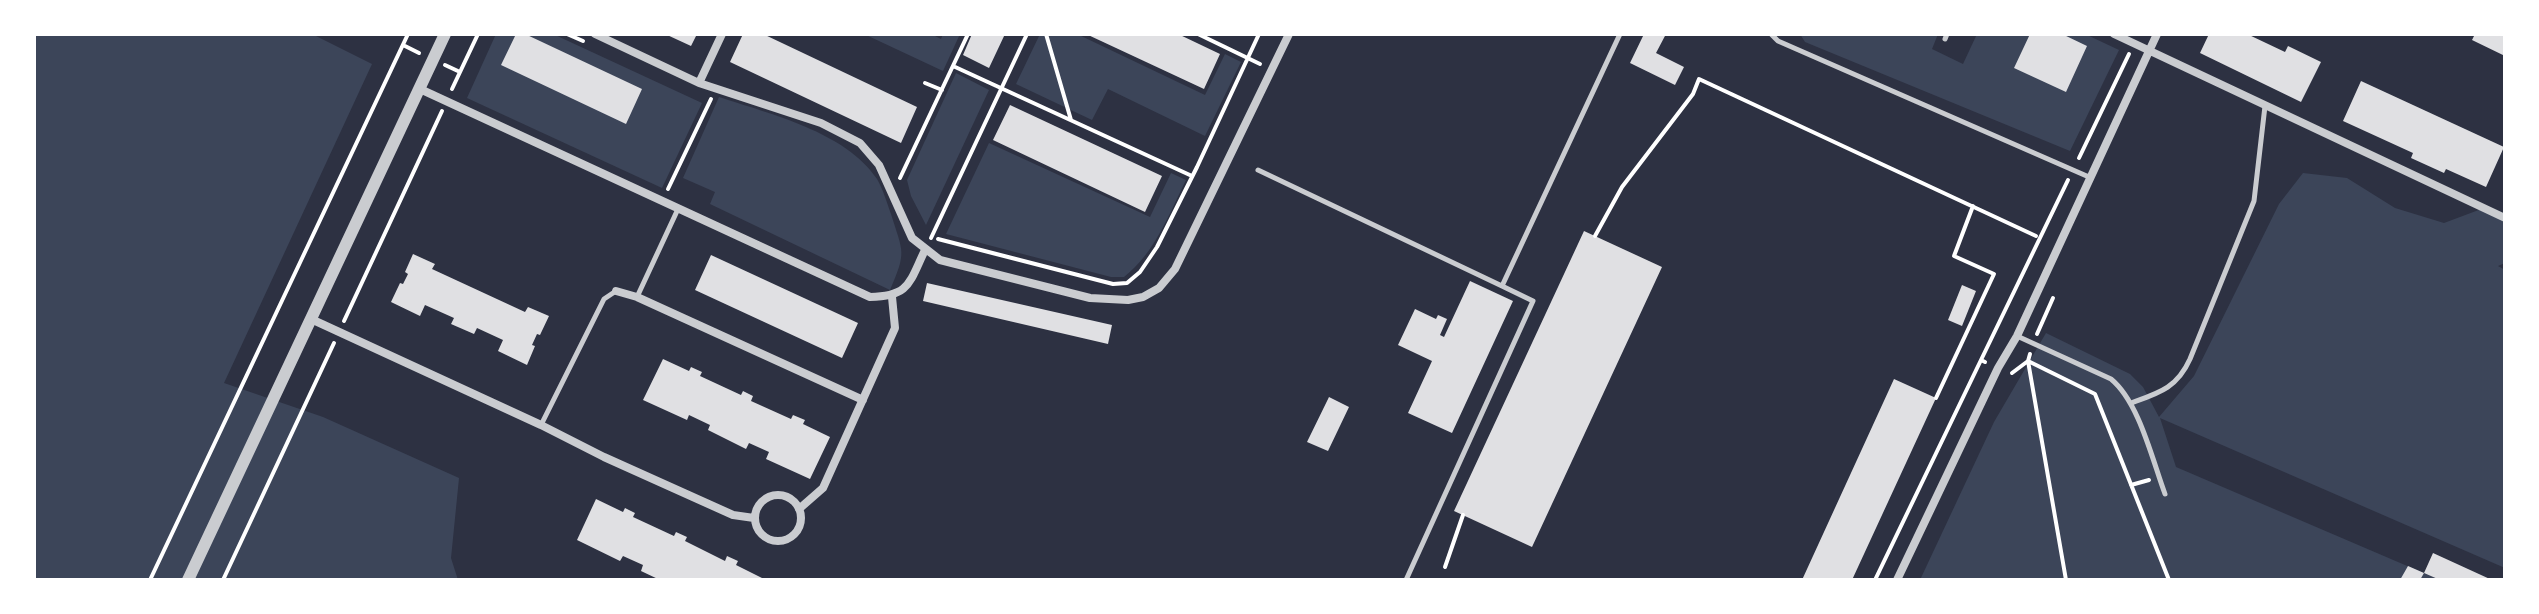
<!DOCTYPE html>
<html>
<head>
<meta charset="utf-8">
<style>
  body { margin:0 }
  #map { position:relative; width:2539px; height:614px; overflow:hidden; background:#2d3142; font-family:Poppins,sans-serif }
  canvas { display:block }
  .frame { position:absolute; inset:0; border:36px solid #fff; pointer-events:none }
</style>
</head>
<body>
<div id="map">
<canvas width="2539" height="614"></canvas>
<div class="frame"></div>
</div>
<script>
const c = document.querySelector('canvas').getContext('2d');
c.lineJoin = 'round';
function fillPath(path, color) {
  c.fillStyle = color;
  c.fill(path, 'evenodd');
}
function strokePath(path, color, width, dash) {
  c.strokeStyle = color;
  c.lineWidth = width;
  c.lineCap = dash ? 'butt' : 'round';
  c.setLineDash(dash || []);
  c.stroke(path);
}
const green = new Path2D(`
  M34,34h278l60,30 -148,319 99,34 136,61 -8,80 7,22h-424z
  M496,34h57l149,69 -40,85 -195,-90z
  M864,34h67l10,5 2,-5h17l-17,37z
  M1040,34h37l128,61 20,-41 16,8 -36,74 -97,-47 -16,31 -76,-36z
  M1800,34h138l-6,15 31,15 14,-30h108l34,16 -49,101 -265,-109z
  M956,73l33,17 -63,135 -15,-29 -4,-16z
  M719,97c51,17 127,35 158,82 6,10 10,24 14,35 12,39 16,37 -1,76l-180,-86 5,-12 -32,-14z
  M989,143l161,74 21,-44 15,7c-17,34 -31,73 -62,97h-13l-165,-43z
  M2303,173l44,5 48,30 49,15 40,-15 21,10v45l-7,3 7,4v298l-345,-150 16,49 264,113h-520l74,-158 52,-89 84,41 13,13 16,30 35,-41 85,-172z`);
const building = new Path2D(`
  M516,34h9l117,55 -16,35 -125,-59z
  M665,34h32l-6,12z
  M743,34h20l154,73 -16,36 -171,-81z
  M972,34h33l-16,34 -26,-13z
  M1086,34h92l42,20 -16,35z
  M1644,34h22l-10,19 28,14 -9,18 -45,-22z
  M2030,34h32l25,12 -21,46 -52,-24z
  M2209,34h38l38,18 3,-6 33,16 -20,40 -101,-49z
  M2475,34h30v22l-33,-16z
  M2361,81l143,66 -18,40 -40,-18 -2,4 -33,-15 2,-5 -70,-32z
  M1010,105l152,71 -17,36 -152,-72z
  M1584,231l78,36 -130,280 -78,-36z
  M413,254l22,10 -3,5 93,43 3,-5 21,9 -9,19 -3,-1 -5,11 3,1 -8,19 -29,-14 5,-11 -26,-12 -3,6 -23,-10 3,-6 -29,-13 -5,11 -29,-14 9,-19 3,1 5,-10 -3,-2z
  M711,255l147,68 -16,35 -147,-68z
  M1470,281l43,20 -61,132 -44,-20 24,-52 -34,-16 17,-36 21,10 2,-4 9,4 -7,16 4,2z
  M927,283l185,42 -4,19 -185,-43z
  M1962,285l14,6 -14,35 -14,-6z
  M663,359l26,12 2,-4 11,5 -2,4 41,19 2,-4 10,5 -2,5 40,18 2,-4 12,5 -2,4 27,13 -20,42 -44,-20 3,-7 -20,-9 -3,6 -38,-19 2,-5 -21,-10 -2,5 -44,-20z
  M1894,379l42,19 -84,182h-50z
  M1329,397l20,10 -21,44 -21,-9z
  M596,499l27,13 2,-4 10,5 -2,4 41,19 2,-4 11,5 -2,4 40,20 2,-5 11,5 -2,4 30,15h-106l-19,-9 2,-6 -20,-9 -3,5 -43,-21z
  M2433,553l59,27h-52l-16,-7z
  M2408,566l16,7 -4,7h-20z`);
const path = new Path2D(`
  M567,34l16,7
  M1046,34l25,86
  M1198,34l62,30
  M403,45l16,8
  M445,65l15,7
  M953,66l239,110
  M925,83l17,7
  M452,89l26,-55
  M2079,158l50,-104
  M900,178l68,-144
  M668,189l43,-90
  M1595,236l27,-49 71,-93 6,-15 337,157
  M931,238l96,-204
  M938,239l175,45 14,-1 13,-11 17,-25 40,-80 62,-133
  M344,321l98,-210
  M2037,334l16,-36
  M2028,361l67,33 74,186
  M2028,361l38,219
  M1985,362l-4,-2 87,-180
  M2012,373l16,-12 2,-7
  M1936,398l58,-124 -40,-18 19,-50
  M2131,485l18,-5
  M1445,567l18,-52
  M150,580l258,-546
  M223,580l111,-237
  M1875,580l106,-220`);
const service = new Path2D(`
  M1771,34l7,7 311,136
  M1945,39l2,-5
  M1258,170l244,116 118,-252
  M637,297l41,-88
  M2017,336l94,43c28,23 41,80 54,115
  M2131,403c28,-10 46,-15 59,-44l64,-158 11,-95
  M541,425l63,-126 12,-8
  M1406,580l127,-279 -31,-15`);
const minor = new Path2D(`
  M595,34l104,49 122,40 39,20 19,22 33,73 28,22 150,38 38,2 15,-3 16,-9 16,-19 114,-235
  M2114,34l391,184
  M699,83l23,-49
  M420,89l450,208c40,-1 39,-14 55,-47
  M616,291l21,6 226,103
  M311,319l230,106 63,32 129,58 21,3
  M755 518a23 23 0 1 1 46 0a23 23 0 1 1-46 0Z
  M799,509l24,-21 72,-160 -3,-31
  M1897,580l101,-212 19,-32 140,-302`);
const tertiary = new Path2D(`
  M188,580l257,-546`);
fillPath(green, '#3c4559');
fillPath(building, '#e0e0e3');
strokePath(path, '#fff', 4);
strokePath(service, '#caccd0', 5);
strokePath(minor, '#caccd0', 8);
strokePath(tertiary, '#caccd0', 12);
</script>
</body>
</html>
